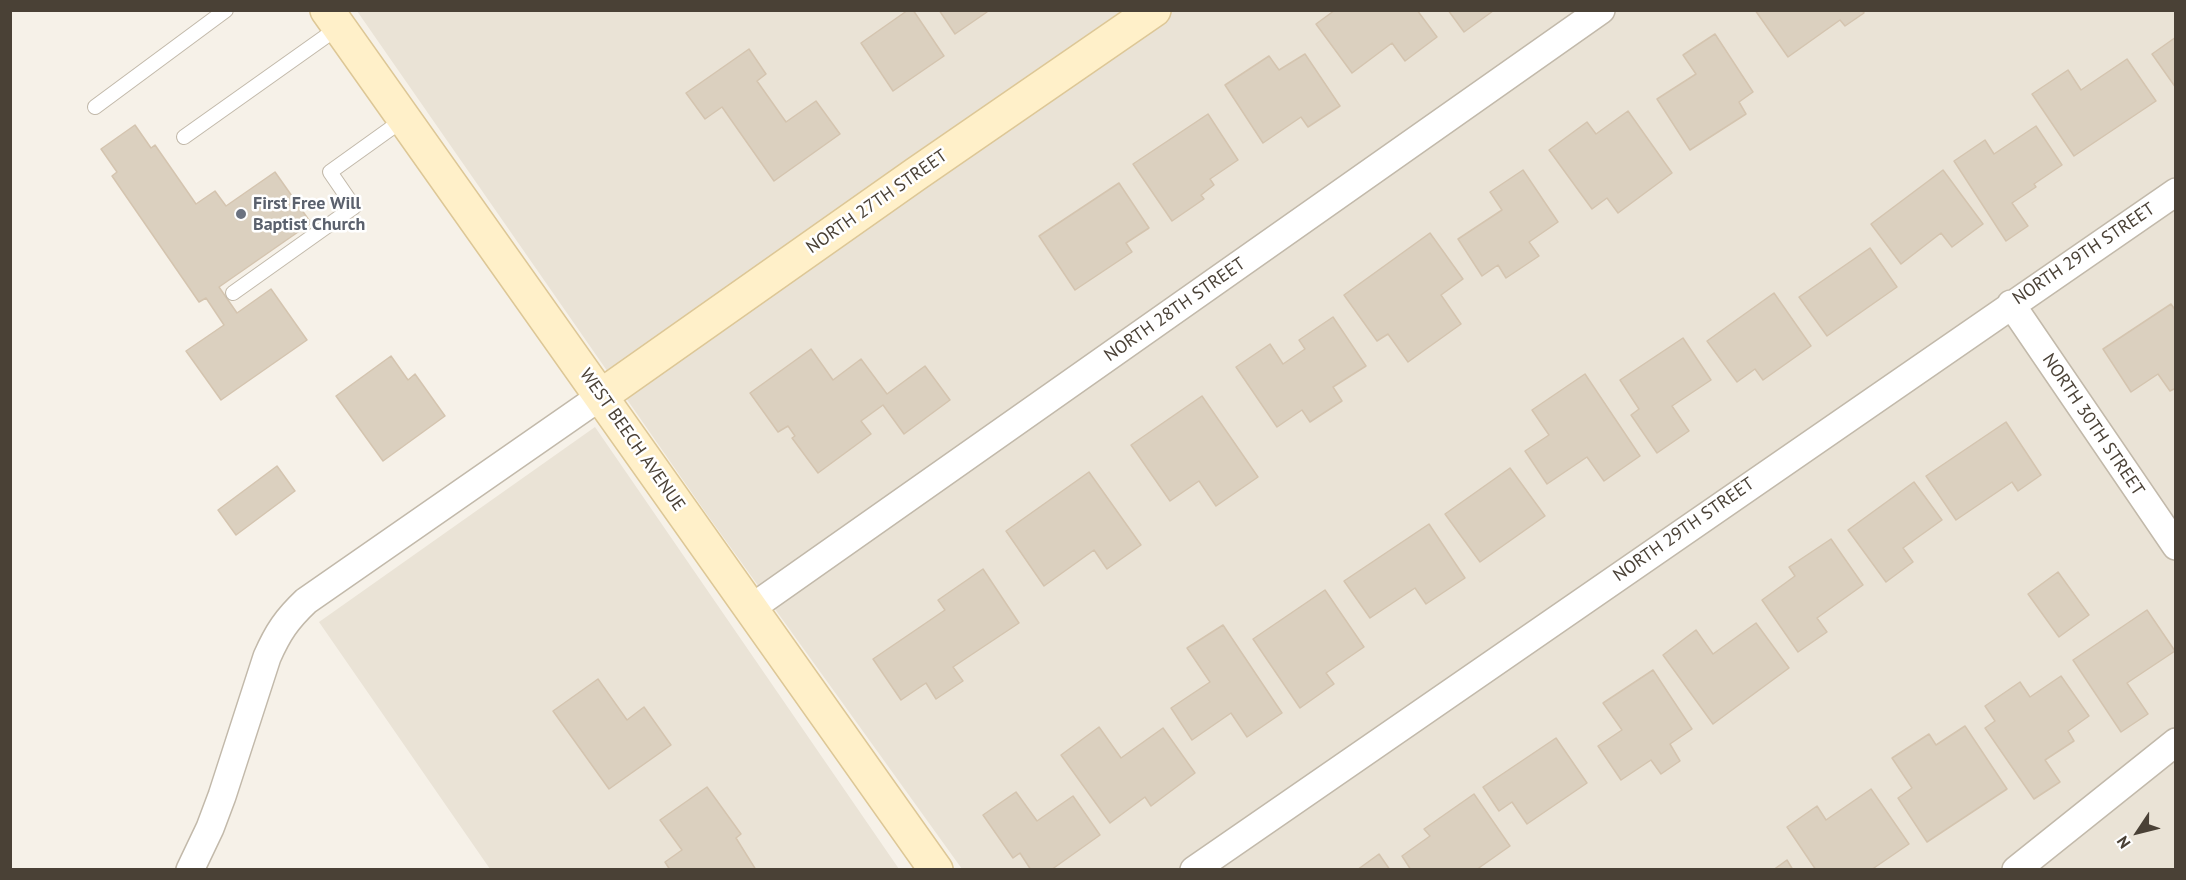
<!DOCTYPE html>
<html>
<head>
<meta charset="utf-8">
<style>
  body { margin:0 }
  #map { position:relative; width:2186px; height:880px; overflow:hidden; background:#f6f1e8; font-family:"PT Sans",sans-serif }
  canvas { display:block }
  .frame { position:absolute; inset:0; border:12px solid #4a4136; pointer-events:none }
  .north { position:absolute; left:2108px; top:802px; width:60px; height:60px; -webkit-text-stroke:4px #fff; paint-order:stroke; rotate:235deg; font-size:16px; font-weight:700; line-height:24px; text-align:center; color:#4a4136 }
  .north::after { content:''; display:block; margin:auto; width:21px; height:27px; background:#4a4136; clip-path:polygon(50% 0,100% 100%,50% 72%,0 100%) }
</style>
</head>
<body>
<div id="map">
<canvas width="2186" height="880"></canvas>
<div class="frame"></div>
<div class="north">N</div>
</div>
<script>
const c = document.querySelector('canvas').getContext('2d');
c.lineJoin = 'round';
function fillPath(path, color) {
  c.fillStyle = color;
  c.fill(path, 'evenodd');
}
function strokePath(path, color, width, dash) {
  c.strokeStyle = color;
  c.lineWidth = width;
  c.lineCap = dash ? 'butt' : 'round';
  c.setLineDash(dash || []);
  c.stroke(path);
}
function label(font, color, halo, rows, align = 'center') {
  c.font = font + ' "PT Sans",sans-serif';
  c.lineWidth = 5;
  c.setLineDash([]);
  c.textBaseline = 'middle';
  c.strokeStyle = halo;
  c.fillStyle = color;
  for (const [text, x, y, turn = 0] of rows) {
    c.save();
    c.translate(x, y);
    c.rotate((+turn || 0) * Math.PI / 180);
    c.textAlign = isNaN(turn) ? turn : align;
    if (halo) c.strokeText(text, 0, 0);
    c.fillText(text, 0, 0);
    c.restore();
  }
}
const residential = new Path2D(`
  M357,11h1818v858h-1213l-254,-353z
  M595,427l304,442h-409l-171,-247z`);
const building = new Path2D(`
  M908,10h5l31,46 -51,35 -32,-48z
  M939,10h47l1,2 -32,22z
  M1335,10h82l20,27 -32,24 -13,-18 -40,30 -36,-49z
  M1448,10h44l1,1 -29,21z
  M1755,10h107l2,3 -19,13 -5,-6 -52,37z
  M1715,34l38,58 -14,10 7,12 -56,36 -33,-51 39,-25 -13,-19z
  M2176,37v51l-24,-34z
  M749,49l17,25 -9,7 29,41 30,-21 24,33 -66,47 -52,-74 -17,12 -19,-26z
  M1305,54l35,52 -32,21 -7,-10 -38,26 -38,-58 44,-29 10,14z
  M2127,59l29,42 -82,55 -42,-62 36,-24 13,20z
  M1628,111l44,62 -54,40 -11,-15 -15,11 -43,-59 38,-28 9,12z
  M1208,114l30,46 -28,19 4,6 -13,10 3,4 -32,22 -39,-57z
  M135,125l16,23 4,-3 41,59 19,-13 11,15 49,-34 36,51 -92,64 18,26 34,-24 36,51 -86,60 -35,-49 38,-26 -18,-27 -7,4 -87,-126 5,-4 -16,-23z
  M2036,126l26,39 -28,19 2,3 -24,16 16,23 -22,15 -52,-80 31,-21 9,14z
  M1523,170l35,52 -29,20 10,14 -33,22 -8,-13 -16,11 -24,-37 44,-29 -12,-18z
  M1943,170l40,54 -31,23 -11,-14 -40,31 -30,-40z
  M1119,183l30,45 -23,15 6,9 -57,38 -36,-54z
  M1430,233l33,46 -22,16 20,29 -53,38 -20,-28 -11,7 -33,-46z
  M1870,248l27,39 -70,49 -28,-39z
  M1774,293l37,53 -48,34 -8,-11 -18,13 -30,-41z
  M2171,304l5,7v77l-6,3 -12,-17 -27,18 -28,-43z
  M1333,317l33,49 -33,21 9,14 -32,21 -8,-12 -25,17 -41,-60 34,-23 13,20 22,-15 -6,-9z
  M1683,338l28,42 -39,26 17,25 -32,22 -26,-38 8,-6 -19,-29z
  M811,349l22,31 28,-21 26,35 38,-28 25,34 -46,34 -21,-29 -22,16 10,13 -53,39 -26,-35 3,-2 -7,-10 -10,6 -28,-39z
  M391,356l17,24 7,-6 30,42 -62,45 -47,-65z
  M1585,374l55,82 -36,25 -17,-24 -40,27 -22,-33 24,-16 -17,-25z
  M1202,396l56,81 -42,29 -17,-25 -29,20 -39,-56z
  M2006,422l35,53 -23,16 -6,-9 -56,38 -30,-44z
  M277,466l18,25 -59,44 -18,-25z
  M1510,468l35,48 -65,46 -35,-48z
  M1089,472l52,73 -34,24 -13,-19 -50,36 -38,-55z
  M1914,482l28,38 -39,28 10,14 -27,20 -38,-52z
  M1429,524l36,54 -39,26 -11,-16 -45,30 -26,-37z
  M1831,539l32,46 -46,33 10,14 -29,20 -36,-52 33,-24 -6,-9z
  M983,569l36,54 -66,44 10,14 -27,18 -10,-16 -25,17 -28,-41 72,-49 -7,-10z
  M2058,572l31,43 -30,22 -31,-43z
  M1325,590l39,57 -38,26 8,11 -34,24 -47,-69z
  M2147,610l28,41 -48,32 21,31 -27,18 -48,-72z
  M1756,623l33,45 -76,56 -50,-69 33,-25 17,24z
  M1223,625l59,88 -35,24 -16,-24 -39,27 -21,-32 39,-26 -23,-34z
  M1653,670l39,59 -22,15 10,17 -19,13 -10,-14 -30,20 -23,-34 24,-16 -19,-27z
  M2061,676l28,40 -21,15 6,10 -29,19 15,22 -26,17 -49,-71 10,-7 -10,-15 35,-24 10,15z
  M598,679l29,41 17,-13 27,38 -62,44 -56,-78z
  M1965,726l42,63 -80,53 -29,-44 14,-10 -20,-30 37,-24 7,11z
  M1099,727l22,31 42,-30 32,45 -44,33 -6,-9 -35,26 -49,-68z
  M1556,738l31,45 -60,41 -15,-22 -13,9 -16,-24z
  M707,787l34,47 -5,4 20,32h-86l-5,-8 17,-12 -22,-30z
  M1871,789l38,55 -38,26h-55l-29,-43 30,-21 9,14z
  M1016,792l21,29 36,-25 27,39 -49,35h-20l-11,-17 -7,5 -30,-43z
  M1474,794l36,52 -34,24h-65l-9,-14 28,-20 -6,-7z
  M1379,854l11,16h-33z
  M1787,860l6,10h-20z`);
const lane = new Path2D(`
  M95,107l131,-97
  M184,137l155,-110
  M233,293l121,-86 -24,-35 74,-53`);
const street = new Path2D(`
  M2011,304l165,242
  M750,609l851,-599
  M190,870l20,-42 12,-32 45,-139c11,-25 20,-38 39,-56l295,-205
  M1194,870l982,-678
  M2016,870l160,-128`);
const secondary = new Path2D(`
  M327,10l609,860
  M601,396l315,-222 238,-164`);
const markers = [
  [241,214,6,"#6b7280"]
];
const streetNames = [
  ["NORTH 27TH STREET",877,202,-35],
  ["NORTH 29TH STREET",2084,254,-34],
  ["NORTH 28TH STREET",1175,310,-35],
  ["NORTH 30TH STREET",2093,425,56],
  ["WEST BEECH AVENUE",632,440,55],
  ["NORTH 29TH STREET",1684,530,-35]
];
const worshipNames = [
  ["First Free Will",253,204],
  ["Baptist Church",253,225]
];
fillPath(residential, '#eae3d6');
fillPath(building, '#dbd0bf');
strokePath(building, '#d4c4af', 1.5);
strokePath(lane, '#c2b9aa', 16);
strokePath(street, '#c2b9aa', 30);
strokePath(secondary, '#ddc796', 36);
strokePath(lane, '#fff', 14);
strokePath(street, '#fff', 27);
strokePath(secondary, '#fff0c9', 33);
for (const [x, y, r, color] of markers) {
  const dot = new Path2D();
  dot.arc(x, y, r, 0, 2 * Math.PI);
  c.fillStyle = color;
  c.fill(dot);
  strokePath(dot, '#fff', 2);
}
label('18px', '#4a4136', '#fff', streetNames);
label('bold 18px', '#5b616d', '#fff', worshipNames, 'left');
</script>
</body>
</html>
